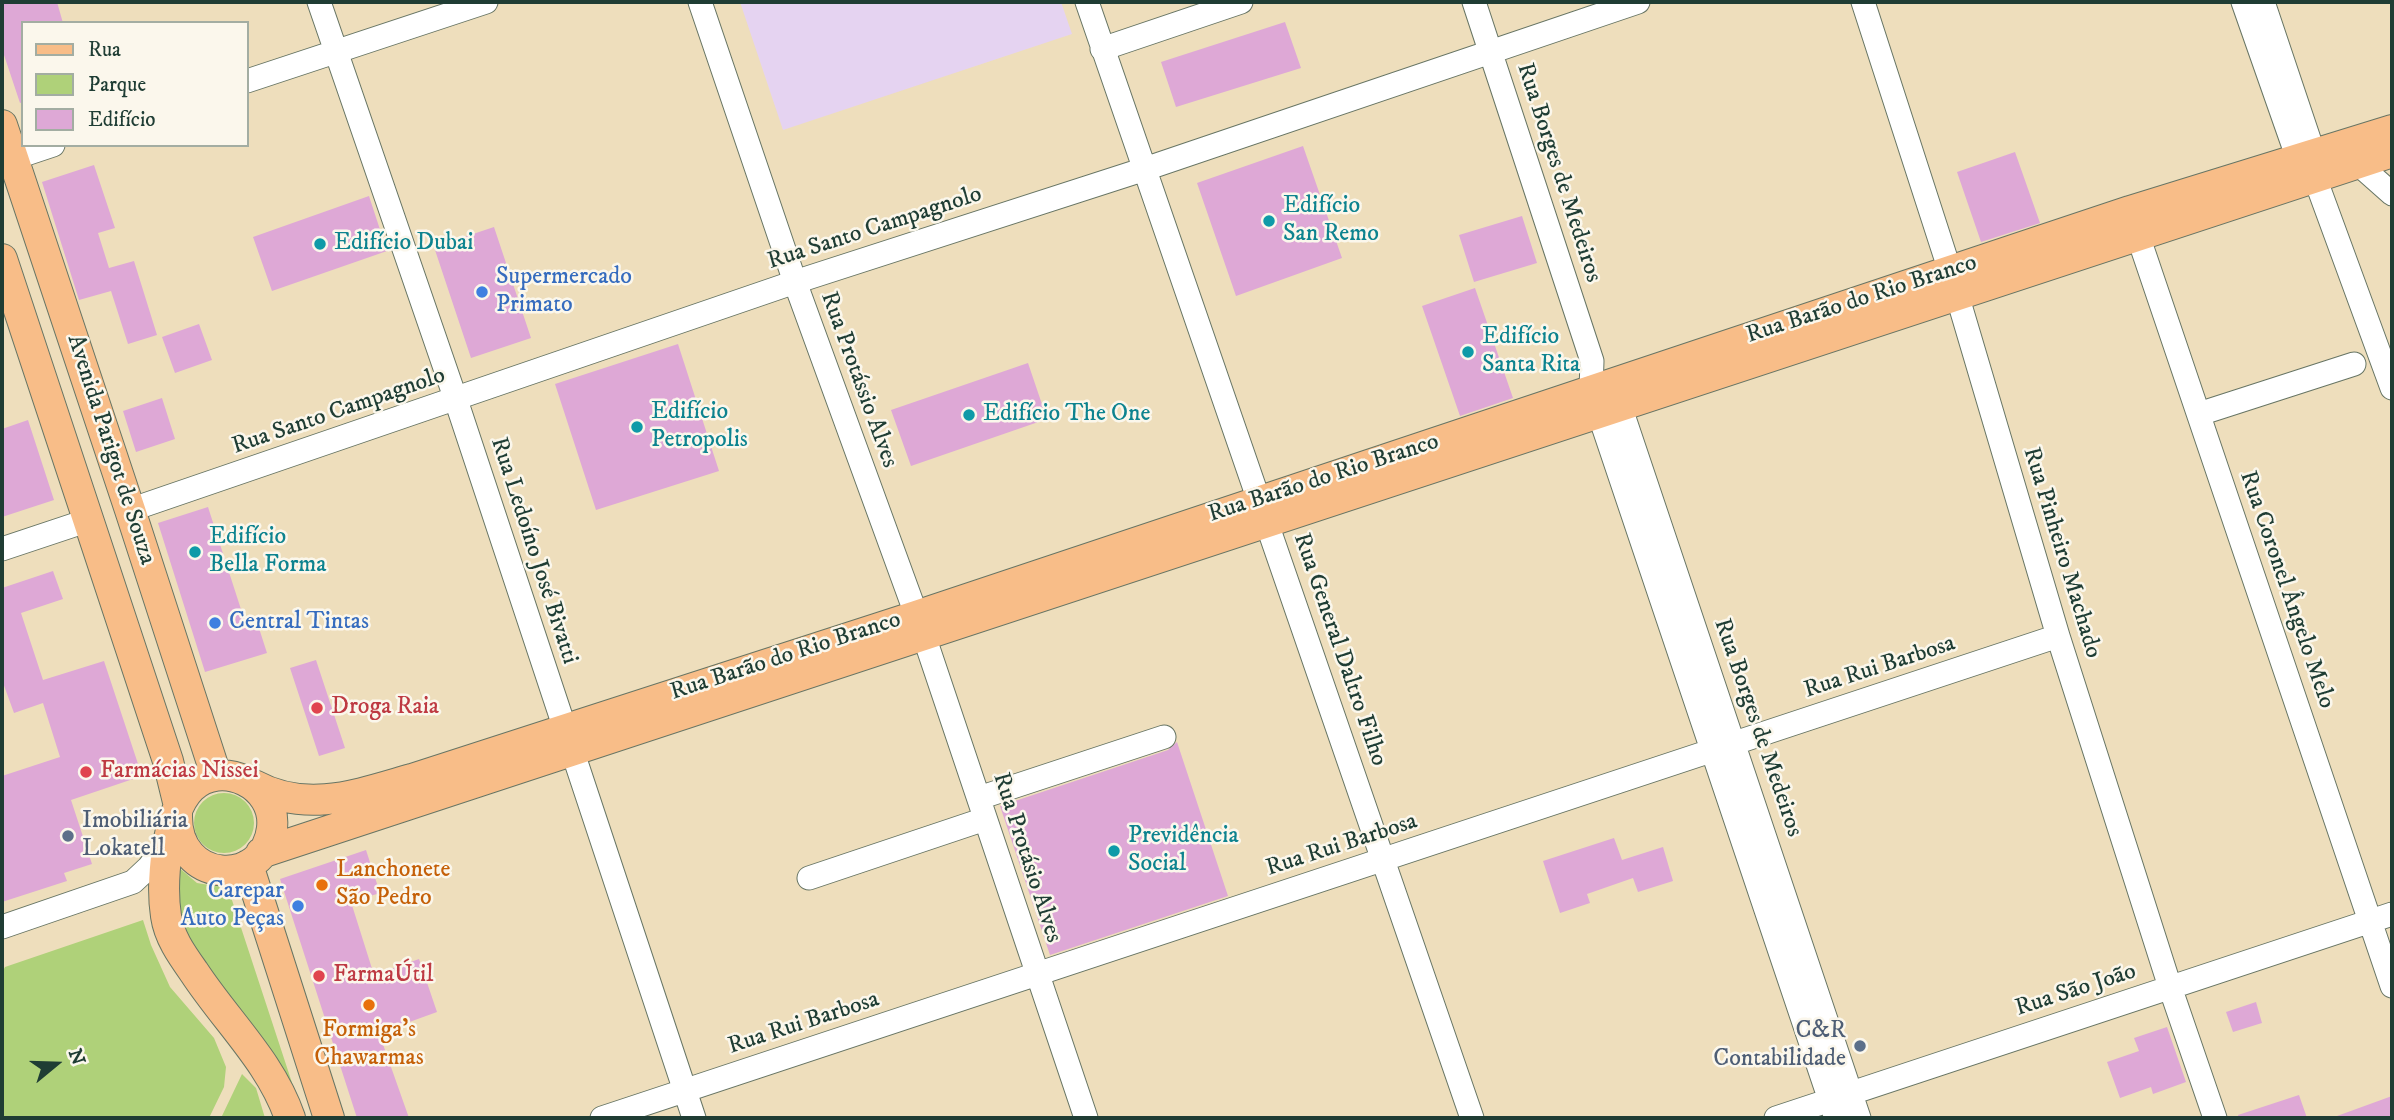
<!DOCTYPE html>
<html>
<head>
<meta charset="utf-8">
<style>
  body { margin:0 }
  #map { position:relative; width:2394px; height:1120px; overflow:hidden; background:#eedebc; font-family:"IM FELL DW Pica",serif }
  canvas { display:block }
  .frame { position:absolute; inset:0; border:4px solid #1f3d34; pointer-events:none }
  .legend { position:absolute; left:21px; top:21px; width:228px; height:126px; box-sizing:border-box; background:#fbf7ec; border:2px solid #a3ada2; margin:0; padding:9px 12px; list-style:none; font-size:21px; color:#1f3d34 }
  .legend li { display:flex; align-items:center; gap:14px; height:35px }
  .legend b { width:35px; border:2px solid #a3ada2 }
  .north { position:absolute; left:21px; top:1029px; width:70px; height:70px; -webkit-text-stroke:5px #fbf7ec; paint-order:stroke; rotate:71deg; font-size:19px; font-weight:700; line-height:28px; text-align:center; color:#1f3d34 }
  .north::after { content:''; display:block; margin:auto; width:24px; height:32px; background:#1f3d34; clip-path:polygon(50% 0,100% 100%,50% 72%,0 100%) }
</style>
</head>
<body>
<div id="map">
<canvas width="2394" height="1120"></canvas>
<div class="frame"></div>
<ul class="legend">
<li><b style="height:9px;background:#f8bd88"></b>Rua</li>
<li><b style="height:19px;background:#afd179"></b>Parque</li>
<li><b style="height:19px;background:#dea8d6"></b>Edifício</li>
</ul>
<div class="north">N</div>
</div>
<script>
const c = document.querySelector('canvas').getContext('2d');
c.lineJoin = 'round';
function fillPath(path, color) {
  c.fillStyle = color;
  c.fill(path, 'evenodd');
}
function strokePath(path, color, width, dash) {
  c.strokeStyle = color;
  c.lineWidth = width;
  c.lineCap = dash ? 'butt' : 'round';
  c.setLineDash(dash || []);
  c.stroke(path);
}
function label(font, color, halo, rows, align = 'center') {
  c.font = font + ' "IM FELL DW Pica",serif';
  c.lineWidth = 5;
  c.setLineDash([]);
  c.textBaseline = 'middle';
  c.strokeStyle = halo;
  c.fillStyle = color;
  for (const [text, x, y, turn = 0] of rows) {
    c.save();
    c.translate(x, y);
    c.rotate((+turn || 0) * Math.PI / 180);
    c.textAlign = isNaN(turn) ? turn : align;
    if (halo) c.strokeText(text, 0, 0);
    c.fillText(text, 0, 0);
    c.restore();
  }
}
const built = new Path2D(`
  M740,2h321l11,32 -289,96z`);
const green = new Path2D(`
  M194 823a30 30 0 1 1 60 0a30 30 0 1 1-60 0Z
  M177,866l20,17 31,5 70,213 -110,-156 -10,-35z
  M143,920l8,25 19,42 44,51 12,29 -2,20 -15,31h-207v-145l3,-6z
  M242,1074l14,14 9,30h-44z`);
const building = new Path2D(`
  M2,2h55l6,21h-40v79l-3,1 -18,-54z
  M1285,22l16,46 -125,39 -15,-45z
  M1303,146l39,112 -106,38 -39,-113z
  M2015,152l25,71 -59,19 -24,-70z
  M94,165l21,63 -17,5 11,35 25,-7 23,74 -29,9 -17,-53 -32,9 -37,-118z
  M369,196l18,55 -115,40 -19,-54z
  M1522,216l15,47 -63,19 -15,-47z
  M494,227l37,111 -60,20 -37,-111z
  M1475,288l38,110 -53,18 -38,-110z
  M199,324l13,36 -37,13 -13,-36z
  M678,344l41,127 -123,39 -41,-126z
  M1028,363l19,56 -136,47 -20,-56z
  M162,398l13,41 -39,13 -13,-41z
  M28,420l26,80 -52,17v-88z
  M208,507l39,121 11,-3 9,28 -62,19 -47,-149z
  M53,571l10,28 -42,14 22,67 61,-19 38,115 -71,24 21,64 -28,9 3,8 -65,21v-126l58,-19 -17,-54 -29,10 -12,-33v-92z
  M316,660l29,88 -26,8 -29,-88z
  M1177,742l51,154 -178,59 -50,-149 168,-56z
  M1614,838l8,22 41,-13 10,34 -35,11 -5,-14 -46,16 3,9 -30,10 -17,-52z
  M366,850l14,43 -29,9 23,73 45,-16 18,53 -58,21 30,85h-52l-77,-239z
  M2256,1002l6,21 -29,9 -7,-20z
  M2167,1027l19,55 -33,12 -2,-7 -31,11 -13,-36 32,-11 -5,-13z
  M2299,1095l8,23h-68l-1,-3z
  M2392,1096v22h-55v-2z`);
const minor = new Path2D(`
  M319,2l137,398 238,718
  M700,2l95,280 129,354 162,482
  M1087,2l385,1116
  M1474,2l118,359 -1,29 245,728
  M1863,2l87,269 108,365 112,351 45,131
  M2243,2l60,171
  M2263,2l58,173 -2,14 73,199
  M1102,49l139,-47
  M247,81l239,-79
  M2,162l51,-17
  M2357,163l35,31
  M2133,221l259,765
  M1615,391l244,727
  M2199,414l155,-50
  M130,510l665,-228 350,-113 493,-167
  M2,549l87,-29
  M979,798l185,-61
  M809,878l176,-59
  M2,927l131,-45 16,-15 19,-26
  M602,1118l1456,-482
  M1776,1118l616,-204`);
const major = new Path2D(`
  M2,125l128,385 86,265
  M2,259l166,502 11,45
  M254,785c53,29 105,9 158,-6l504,-163 1214,-405 262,-81
  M177,814c-2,71 88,75 95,14 5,-43 -51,-70 -81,-40 -25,25 -30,95 -25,128 3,21 16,39 28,56 32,49 77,90 96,146
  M261,853l2131,-701
  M248,865l81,253`);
const markers = [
  [1269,221,7,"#0f9aa8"],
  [320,244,7,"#0f9aa8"],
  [482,292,7,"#3f7fe0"],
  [1468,352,7,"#0f9aa8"],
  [969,415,7,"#0f9aa8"],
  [637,427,7,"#0f9aa8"],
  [195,552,7,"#0f9aa8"],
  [215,623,7,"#3f7fe0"],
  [317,708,7,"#e0444e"],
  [86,772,7,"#e0444e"],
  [68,836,7,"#5c6f8a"],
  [1114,851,7,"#0f9aa8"],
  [322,885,7,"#e8710a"],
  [298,906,7,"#3f7fe0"],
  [319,976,7,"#e0444e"],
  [369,1005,7,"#e8710a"],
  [1860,1046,7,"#5c6f8a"]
];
const streetNames = [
  ["Rua Borges de Medeiros",1558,173,72],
  ["Rua Santo Campagnolo",875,229,-18],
  ["Rua Barão do Rio Branco",1862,300,-18],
  ["Rua Protássio Alves",858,380,70],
  ["Rua Santo Campagnolo",339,412,-19],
  ["Avenida Parigot de Souza",110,450,72],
  ["Rua Barão do Rio Branco",1324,479,-18],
  ["Rua Ledoíno José Bivatti",533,551,72],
  ["Rua Pinheiro Machado",2061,553,73],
  ["Rua Coronel Ângelo Melo",2286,590,71],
  ["Rua General Daltro Filho",1339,650,71],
  ["Rua Barão do Rio Branco",786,657,-18],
  ["Rua Rui Barbosa",1880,668,-18],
  ["Rua Borges de Medeiros",1757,728,71],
  ["Rua Rui Barbosa",1342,846,-18],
  ["Rua Protásio Alves",1026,858,72],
  ["Rua São João",2076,991,-18],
  ["Rua Rui Barbosa",804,1024,-18]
];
const cultureNames = [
  ["Edifício",1283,207],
  ["San Remo",1283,235],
  ["Edifício Dubai",334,244],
  ["Edifício",1482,338],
  ["Santa Rita",1482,366],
  ["Edifício",651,413],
  ["Petropolis",651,441],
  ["Edifício The One",983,415],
  ["Edifício",209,538],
  ["Bella Forma",209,566],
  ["Previdência",1128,837],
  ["Social",1128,865]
];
const shopNames = [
  ["Supermercado",496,278],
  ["Primato",496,306],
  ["Central Tintas",229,623],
  ["Carepar",284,892,"right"],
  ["Auto Peças",284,920,"right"]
];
const healthNames = [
  ["Droga Raia",331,708],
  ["Farmácias Nissei",100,772],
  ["FarmaÚtil",333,976]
];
const serviceNames = [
  ["Imobiliária",82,822],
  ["Lokatell",82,850],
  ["C&R",1846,1032,"right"],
  ["Contabilidade",1846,1060,"right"]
];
const foodNames = [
  ["Lanchonete",336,871],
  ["São Pedro",336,899],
  ["Formiga's",369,1031,"center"],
  ["Chawarmas",369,1059,"center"]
];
fillPath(built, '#e5d3f1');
fillPath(green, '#afd179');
fillPath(building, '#dea8d6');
strokePath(minor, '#677564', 25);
strokePath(major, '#677564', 32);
strokePath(minor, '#fff', 23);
strokePath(major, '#f8bd88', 30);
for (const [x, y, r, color] of markers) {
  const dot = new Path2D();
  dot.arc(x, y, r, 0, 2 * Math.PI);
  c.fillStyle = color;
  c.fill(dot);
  strokePath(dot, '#fbf7ec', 2.5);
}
label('24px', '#1f3d34', '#fbf7ec', streetNames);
label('24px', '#0d838f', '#fbf7ec', cultureNames, 'left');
label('24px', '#366cbe', '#fbf7ec', shopNames, 'left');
label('24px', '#be3a42', '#fbf7ec', healthNames, 'left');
label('24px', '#4e5e75', '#fbf7ec', serviceNames, 'left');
label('24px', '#c56008', '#fbf7ec', foodNames, 'left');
</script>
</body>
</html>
